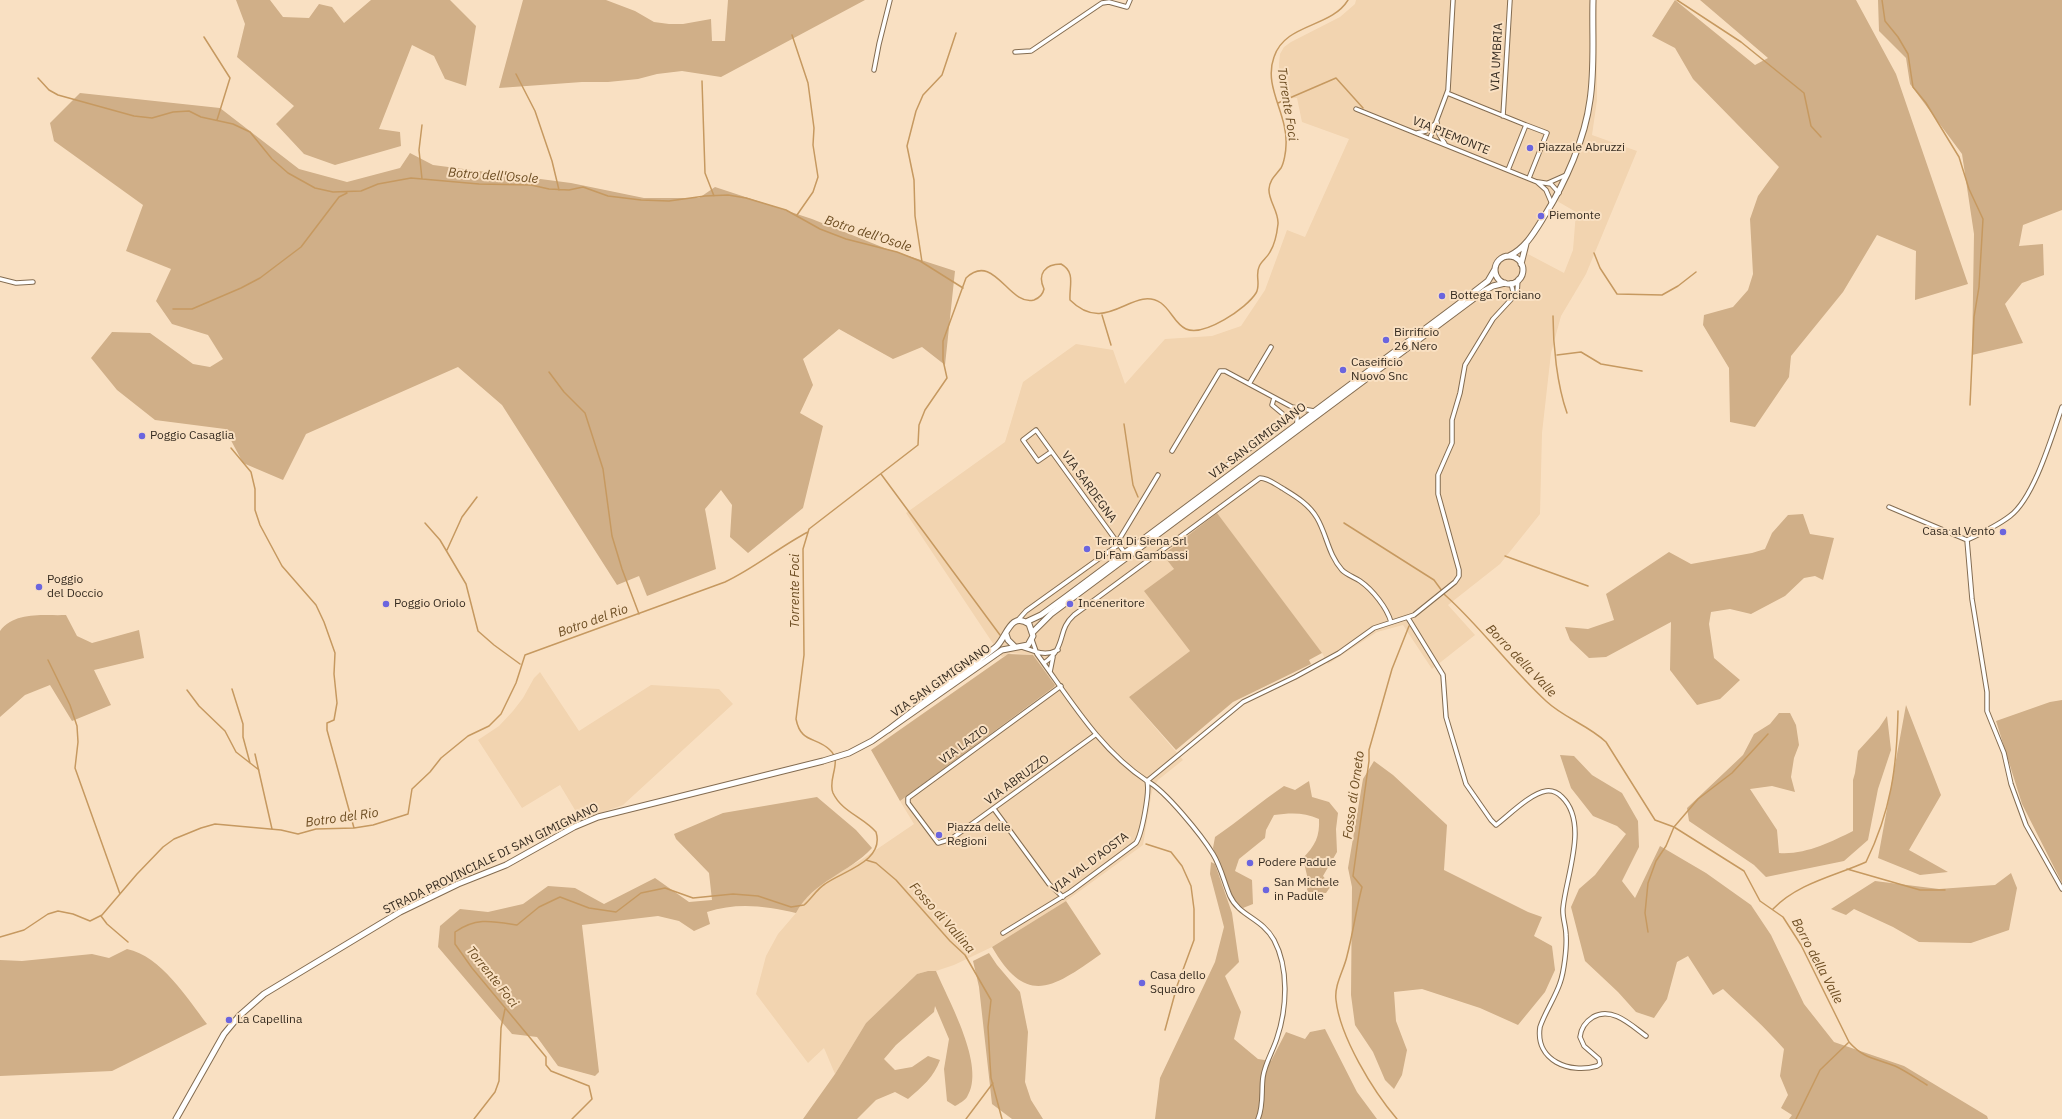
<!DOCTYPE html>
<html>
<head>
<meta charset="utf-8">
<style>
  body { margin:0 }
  canvas { display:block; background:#f9e0c2 }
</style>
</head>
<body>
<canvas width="2062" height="1119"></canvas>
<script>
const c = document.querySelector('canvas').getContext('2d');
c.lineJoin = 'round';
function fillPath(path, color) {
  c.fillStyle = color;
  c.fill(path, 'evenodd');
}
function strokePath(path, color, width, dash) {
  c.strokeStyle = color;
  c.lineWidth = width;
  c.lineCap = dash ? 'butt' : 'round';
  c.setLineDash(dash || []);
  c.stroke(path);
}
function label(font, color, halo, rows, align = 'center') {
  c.font = font + ' "IBM Plex Sans",sans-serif';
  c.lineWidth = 4;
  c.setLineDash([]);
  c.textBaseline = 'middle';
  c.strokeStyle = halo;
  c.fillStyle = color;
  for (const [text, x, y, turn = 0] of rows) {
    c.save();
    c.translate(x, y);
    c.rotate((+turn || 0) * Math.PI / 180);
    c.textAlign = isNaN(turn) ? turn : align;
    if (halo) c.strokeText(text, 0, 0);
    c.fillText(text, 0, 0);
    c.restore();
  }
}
const built = new Path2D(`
  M1356,0h241v100l-5,35 45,16 -51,123 -25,42 -10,37 -9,80 -2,81 -40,50 -52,41 27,30 -43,34 -29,-44 -26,7 -49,32 -6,-11 -159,-98 11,14 16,82 -61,46 54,63 -25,20 -6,11 -9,54 -77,56 -74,46 -38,18 -18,6h-8l-11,3 -51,49 -31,51 -11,-26 -16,15 -52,-69 10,-38 12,-22 18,-21 6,-11 25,-23 34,-19 53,-36 -14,-23 154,-114v-3l-21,-29 -21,-2 -10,4 -96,-144 99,-71 18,-60 53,-38 37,6 12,34 40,-45 47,-3 29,-10 24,-36 22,-60 18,7 44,-98 -47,-17 -5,-24 -17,1 -1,-36 1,-9 4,-7 7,-5 49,-25 15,-13zM1557,201l19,11 -3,38 -9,23 -36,-19 1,-9z
  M540,672l39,59 72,-46 68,4 14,15 -110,101 -42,15 -21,-35 -38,23 -44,-68 21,-14 14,-15 10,-13 11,-20z`);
const green = new Path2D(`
  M236,0h34l13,17 26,1 10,-14 13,3 12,16 27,-23h79l26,26 -10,60 -21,-7 -11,-23 -22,-11 -33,84 21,3 1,14 -66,19 -31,-11 -28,-30 18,-18 -57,-49 8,-33z
  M523,0h83l29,11 19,11 15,2h14l28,-5 1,22h13l3,-41h137l-144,77 -39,-6 -25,3 -19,5 -30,3h-26l-83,6z
  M1675,0l80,65 13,-7 -68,-58h156l40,74 72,210 -53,16 1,-49 -39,-16 -34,57 -52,64 -2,21 -34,50 -25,-5 -1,-54 -26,-43 1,-10 29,-8 15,-17 5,-16 -3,-55 8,-23 21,-29 -86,-88 -18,-31 -23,-12z
  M1878,0h184v210l-39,15 -4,21 24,-2 1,31 -22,8 -17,21 18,39 -51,12 2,-121 -12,-80 -52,-70 -4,-26 -27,-27z
  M80,93l140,15 79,61 48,13 53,-14 10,-15 23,12 138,18 73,15h55l16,-11 97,32 75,30 68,22 -10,94 -23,-18 -29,12 -54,-30 -36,30 10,26 -13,28 23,13 -20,82 -55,45 -18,-16 2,-32 -11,-15 -16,19 11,60 -69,27 -8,-20 -22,9 -115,-180 -44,-38 -152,67 -23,46 -40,-17 -18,-34 -70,-9 -38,-30 -26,-32 21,-26 38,1 43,31 17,3 13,-8 -15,-24 -36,-11 -16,-23 15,-32 -45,-18 17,-46 -89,-64 -4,-18z
  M1217,513l105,140 -13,7 2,4 -78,38 -57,48 -47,-53 61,-46 -46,-60 30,-22 -11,-14z
  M1803,514l7,20 24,4 -11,42 -8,-4 -11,2 -19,18 -34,18 -21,-5 -19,3 -2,12 5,34 26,22 -20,19 -23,6 -27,-35 1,-48 -65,35 -17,1 -19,-18 -5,-13 23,2 26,-9 -8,-26 63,-42 22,12 61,-11 13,-4 7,-16 16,-18z
  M66,615l11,21 15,7 47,-13 5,28 -50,12 17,35 -39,16 -22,-36 -25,10 -25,22v-86c15,-20 44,-15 66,-16z
  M1008,654l25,1 22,30 -1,2 -154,114 -29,-51z
  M2062,700v183l-40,-79 -26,-83 54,-19z
  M1906,705l35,90 -32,55 39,22 -28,3 -42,-17z
  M1779,713h11l6,12 3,20 -5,13 -3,19 4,15 -23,-6 -22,3 27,41 2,23c26,2 52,-11 74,-22v-51l2,-7 3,-22 21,-23 8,-12 4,34 -13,39 -10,51 -24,21 -78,16 -12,-12 -65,-44 -2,-13 56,-53 11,-21 16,-10z
  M1560,755l14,1 18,19 30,18 16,28 1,26 -17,34 13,17 25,-52 46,27 45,32 20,30 33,69 30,38 70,24 83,50 1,3h-199l3,-4 -11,-7 7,-13 -8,-19 4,-27c-19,-22 -40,-40 -61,-60l-10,6 -25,-39 -11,6 -10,37 -13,19 -18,-6 -18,-20 -33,-31 -14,-54 8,-18 16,-14 31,-41 -9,-8 -24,-10 -22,-28z
  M1374,761l19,14 54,50 -3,45 84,42 14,5 -8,19 18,10 3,24 -10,22 -27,33 -38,-17 -58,-19 -28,3 2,29 11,29 -5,25 -8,14 -9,-9 -12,-28 -18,-27 -4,-30 1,-108 -4,-19 15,-89z
  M1309,781l3,16 17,5 9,11 -2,16 1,23 -14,24 8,10 -5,7 -19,-1 1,-12 -5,-22c12,-12 17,-22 16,-39 -15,-7 -29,-6 -45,-4l-8,15 -1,8 -26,21 -4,12 17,9 1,24 -10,4 -8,-6 -22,-54 2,-11c24,-16 45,-35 69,-51l11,4z
  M817,797l39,33 16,18c-23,25 -59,33 -76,65 -30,-7 -59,-11 -89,-1l3,12 -16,7 -15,-10 -21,-5 -76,9 17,147 -4,4 -37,-10 -21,-29 -25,-3 -74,-87 2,-21 20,-17 28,3 35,-8 25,-18 27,2 29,16 51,-26 34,24 23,-2 -3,-27 -33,-34 -2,-5 49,-21z
  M1211,862l4,2 17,49 7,49 -14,14 16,36 -7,27 24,20 13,2 15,-29 19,7 5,-7 15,-3 32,63 20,27h-222l5,-41 55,-116 9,-35 -14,-53z
  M2011,873l6,15 -8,42 -38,13 -52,-1 -26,-15 -39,-18 -8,6 -15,-6 44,-28 64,8 56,-4z
  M1066,901l35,53c-47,33 -74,54 -109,-7z
  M127,949c34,7 60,49 80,75l-95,47 -112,5v-116l22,1 70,-7 17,4z
  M989,953l8,12 23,27 8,40 -3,50 6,18 12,19h-31l-20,-15 -13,-117 -6,-26z
  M928,971h8c12,29 51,96 31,126 -2,3 -8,7 -12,9l-8,-5 -3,-32 5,-30 -14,-33 -1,6 -38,33 -12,14 11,11 17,-3 16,-11 12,4c-6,17 -18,27 -32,39l-13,-7 -19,8 -19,19h-54l32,-45 31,-51 51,-49z`);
const stream = new Path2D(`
  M1677,0l64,42 63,51 7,33 10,11
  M1882,0l3,21 13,16 10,17 5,33 13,16 33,54 10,32 14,30 -4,68 -5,30 -4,88
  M792,35l16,48 6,45 -1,17 5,32 -5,15 -16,23
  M204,37l26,41 -13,42
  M516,74l19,37 17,50 7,29
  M38,78l11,12 9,5 76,21 18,2 21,-6 16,-1 12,6 32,7 17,8 22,27 16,14 27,15 18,4 28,-1 17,-7 33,-6 68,6 52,1 18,4 20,1 14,-3 25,9 33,4 28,1 36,-5 23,-1 18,3 40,12 34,19 26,10 51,13 23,9 43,27
  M702,81l3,92 9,23
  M1278,103l58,-25 27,30
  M422,179l-3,-29 3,-25
  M1594,253l6,15 17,26 45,1 16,-9 18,-14
  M922,262l-7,-46 -1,-36 -7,-34 9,-35 7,-16 19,-20 14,-42
  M173,309h19l49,-21 19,-10 41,-31 38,-50 8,-4
  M1102,315l9,30
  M1553,316c0,29 4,69 14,97
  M1557,355l24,-3 20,12 41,7
  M549,372l15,20 21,21 18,56 9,67 10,33 17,45
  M1124,424l9,61 5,12
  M231,448l20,24 4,17v21l5,15 22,41 34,39 8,17 11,31 -1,21 3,29 -3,17 -7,3v7l27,98
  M881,474l119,161
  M425,523l15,17 26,44 12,47 16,14 26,19
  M1344,523l90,57 11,15c36,32 65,73 101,106 18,17 42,24 60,41l49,78 19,7 70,44 16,30 23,16 18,28 48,97c15,17 26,16 46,24 11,5 22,13 32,19
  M447,550l15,-33 15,-20
  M1505,556l83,30
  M48,660l22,45 7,21 1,16 -3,26 45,126
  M232,689l11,35v13l7,26
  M187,690l12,16 26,25 11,21 23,18
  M255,754l17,75
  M1146,844l25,8 11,14 9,20 3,23v31l-17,46 -12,44
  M866,860l10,3 20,17 54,61 15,14 26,45 -3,27 2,36 1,15 11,41
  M1847,869l73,21h25
  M1773,909c25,-26 62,-33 93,-47 25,-51 31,-95 32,-151
  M101,916l6,8 21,18
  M1648,932l-3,-19 3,-30 8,-22 10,-15 8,-19 24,-28 34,-26 36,-39
  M0,937l24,-7 24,-16 10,-3 15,3 17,7 12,-6 35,-41 26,-27 11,-8 27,-11 14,-4 66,6 17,4 18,-5 38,-1 19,-3 35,-11 4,-25 18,-17 11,-14 27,-22 21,-10 12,-12 15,-31 9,-28 200,-73c30,-14 54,-35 83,-50
  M474,1119l21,-27 4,-11 2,-53 4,-19
  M572,1119l20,-20 -3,-13 -38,-15 -5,-6v-8l-74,-89 -17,-24v-12c21,-15 37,-11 62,-7l22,-18 21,-10 29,11 27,4 25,-19 24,-5 28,10 40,-4 25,2 33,11 13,-2c7,-6 13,-16 21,-21 18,-13 60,-23 51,-52 -13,-15 -34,-20 -43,-39 -6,-14 10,-31 -3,-43 -14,-14 -29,-6 -34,-31l8,-64 -1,-106 6,-20 109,-84 1,-20 6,-15 22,-32 -4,-18v-19l23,-63c28,-27 43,29 68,22 5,-2 9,-6 10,-11 -7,-15 1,-25 17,-25 15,8 8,22 9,36 37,37 63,-16 91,3 10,7 14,21 25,26 18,8 61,-21 70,-36 5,-8 -1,-18 3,-26 2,-6 8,-9 11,-15 5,-8 7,-19 8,-28 1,-12 -10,-24 -9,-35 1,-10 6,-13 12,-21 3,-5 5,-17 5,-23 2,-31 -23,-58 -12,-88 11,-34 57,-29 74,-57
  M966,1119l27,-36
  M1397,1119c-24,-28 -57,-82 -61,-119 -2,-15 8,-30 11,-44 6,-23 9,-46 15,-69l-9,-11 16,-115v-11l23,-81 17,-43
  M1796,1119l24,-49 28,-27`);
const minor = new Path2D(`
  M1015,52l16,-1 71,-48 7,-1 18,5 3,-7
  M874,70l5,-26 11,-44
  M1447,93l79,32
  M1356,109l181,73 9,8 6,14
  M1503,116l7,-116
  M1437,122l2,12 6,10
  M1417,133l9,-2 9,-7
  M1430,138l18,-48 5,-90
  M1508,170l18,-45 21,8 -18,45
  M1538,182l13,2 8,9
  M1548,183l18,-8
  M0,279l16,4 17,-1
  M1511,283l3,13
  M1249,384l22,-37
  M1293,408l4,7v10
  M1172,451l48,-80h5l67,36 22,4
  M1051,452l-13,9 -15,-21 13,-10 89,123
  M1214,475l69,-51 1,-9 -12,-10 2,-7
  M1889,507l78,33c15,-7 30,-14 43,-24 24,-18 42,-80 52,-109
  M1967,540l5,59 15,93v19l17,42 7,31 15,41 36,64
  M1117,543l41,-68
  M1408,618l35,57 3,42 20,67 25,36 5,5c13,-10 35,-32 50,-34 7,-1 12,2 16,6 27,26 4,79 1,111 -1,9 3,18 3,27 1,12 -2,37 -6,48 -5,15 -15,29 -20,44 -5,34 30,47 57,39l3,-2 -1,-5 -15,-13 -4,-9c1,-9 5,-15 13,-20 19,-11 38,8 53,19
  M1018,620l8,-9 92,-66
  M1022,647c13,4 22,10 36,3
  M1044,663c24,-17 12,-32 30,-48l186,-137c8,0 15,6 22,10 13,8 27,16 35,30 10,17 11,36 25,52 5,5 12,7 18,11 13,9 27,27 31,41
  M1050,672l3,-15
  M1061,686l-153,112v5l30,40 13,-4 144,-104
  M994,809l55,75 14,13
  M1003,933l67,-41 66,-49c6,-9 14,-52 11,-62 -48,-32 -77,-82 -110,-127l-5,-14
  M1258,1119c6,-14 3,-28 5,-42 2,-14 10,-26 14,-39 10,-30 12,-70 -3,-98 -12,-22 -35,-24 -44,-44 -6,-14 -9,-29 -17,-42 -11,-18 -48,-64 -66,-73l96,-79 52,-25 44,-24 35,-25 40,-13 41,-33 4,-6v-6l-21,-76v-19l14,-32v-23l8,-27 5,-28 28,-46 24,-26 1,-14`);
const secondary = new Path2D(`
  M1509,256c17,-8 26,-25 36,-41 20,-32 40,-76 45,-115 5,-33 2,-67 3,-100
  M1495 270a14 14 0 1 1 28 0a14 14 0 1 1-28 0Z
  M1521,264l5,-20
  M1026,622l15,-7 26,-19 390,-291 31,-24 7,-12
  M1033,632l18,-18 433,-323 9,-5 12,-3
  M1006,634l2,6 7,7
  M176,1119l48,-85 15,-18 25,-22 136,-82 58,-28 48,-19 68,-38 24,-10 225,-56 26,-8 23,-12 130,-91 26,-5 5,-9 -4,-12c-19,-13 -22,13 -33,23l-108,83`);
const markers = [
  [1530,148,4,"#6b65de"],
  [1541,216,4,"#6b65de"],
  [1442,296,4,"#6b65de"],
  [1386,340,4,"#6b65de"],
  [1343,370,4,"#6b65de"],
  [142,436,4,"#6b65de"],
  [2003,532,4,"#6b65de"],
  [1087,549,4,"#6b65de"],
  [39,587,4,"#6b65de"],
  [386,604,4,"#6b65de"],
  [1070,604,4,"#6b65de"],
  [939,835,4,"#6b65de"],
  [1250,863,4,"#6b65de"],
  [1266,890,4,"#6b65de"],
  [1142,983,4,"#6b65de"],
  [229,1020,4,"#6b65de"]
];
const streetNames = [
  ["VIA UMBRIA",1497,57,-87],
  ["VIA PIEMONTE",1451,136,22],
  ["VIA SAN GIMIGNANO",1258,441,-37],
  ["VIA SARDEGNA",1089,487,54],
  ["VIA SAN GIMIGNANO",941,681,-35],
  ["VIA LAZIO",964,745,-36],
  ["VIA ABRUZZO",1017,780,-36],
  ["STRADA PROVINCIALE DI SAN GIMIGNANO",491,859,-26],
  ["VIA VAL D'AOSTA",1090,863,-37]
];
const poiNames = [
  ["Piazzale Abruzzi",1538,148],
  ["Piemonte",1549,216],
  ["Bottega Torciano",1450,296],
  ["Birrificio",1394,333],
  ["26 Nero",1394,347],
  ["Caseificio",1351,363],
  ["Nuovo Snc",1351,377],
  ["Poggio Casaglia",150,436],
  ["Casa al Vento",1995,532,"right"],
  ["Terra Di Siena Srl",1095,542],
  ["Di Fam Gambassi",1095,556],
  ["Poggio",47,580],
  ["del Doccio",47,594],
  ["Poggio Oriolo",394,604],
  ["Inceneritore",1078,604],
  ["Piazza delle",947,828],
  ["Regioni",947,842],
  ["Podere Padule",1258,863],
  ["San Michele",1274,883],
  ["in Padule",1274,897],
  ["Casa dello",1150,976],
  ["Squadro",1150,990],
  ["La Capellina",237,1020]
];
const waterNames = [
  ["Torrente Foci",1287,104,81],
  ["Botro dell'Osole",493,176,4],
  ["Botro dell'Osole",868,234,18],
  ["Torrente Foci",795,591,-90],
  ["Botro del Rio",593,621,-20],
  ["Borro della Valle",1521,661,46],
  ["Fosso di Orneto",1354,795,-82],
  ["Botro del Rio",342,818,-8],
  ["Fosso di Vallina",942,918,48],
  ["Borro della Valle",1817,961,62],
  ["Torrente Foci",492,977,51]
];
fillPath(built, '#f2d4b0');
fillPath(green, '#d0af88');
strokePath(stream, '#c69960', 1.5);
strokePath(minor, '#836c51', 5.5);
strokePath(secondary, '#836c51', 7);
strokePath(minor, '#fff', 3.5);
strokePath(secondary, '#fff', 5);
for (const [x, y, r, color] of markers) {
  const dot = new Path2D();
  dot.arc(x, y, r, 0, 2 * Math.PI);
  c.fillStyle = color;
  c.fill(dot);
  strokePath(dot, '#f9e0c2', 1.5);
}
label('12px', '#352b20', '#f9e0c2', streetNames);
label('12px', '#352b20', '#f9e0c2', poiNames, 'left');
label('italic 13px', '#6d4d22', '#f9e0c2', waterNames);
</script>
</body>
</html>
